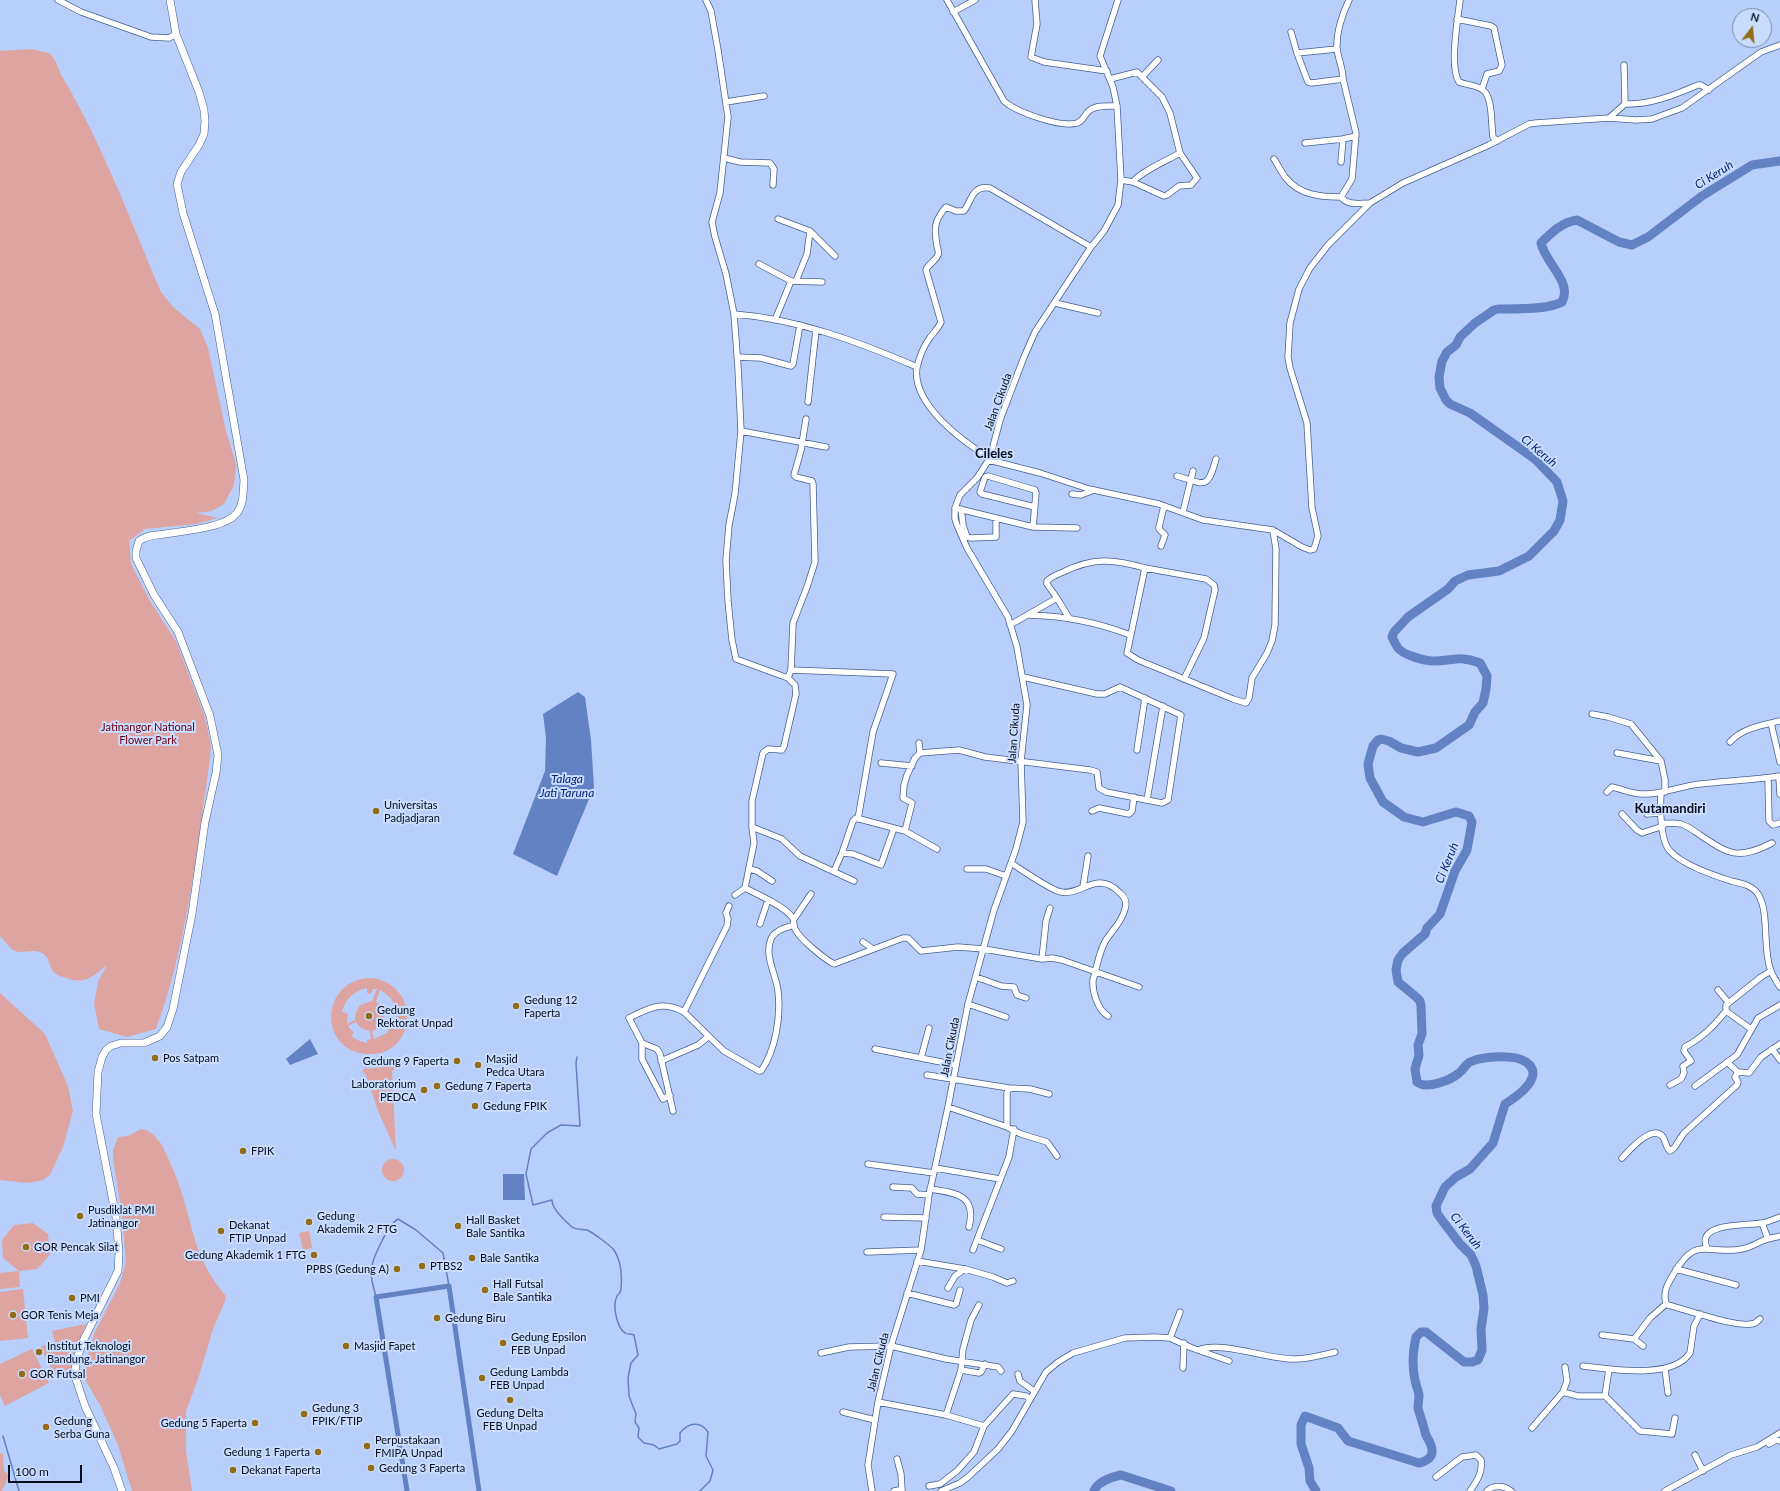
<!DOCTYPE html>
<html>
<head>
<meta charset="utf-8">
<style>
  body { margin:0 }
  #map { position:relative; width:1780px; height:1491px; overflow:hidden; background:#b7cffa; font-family:Lato,sans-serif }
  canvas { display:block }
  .north { position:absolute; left:1732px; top:8px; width:40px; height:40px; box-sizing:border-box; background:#c9dcfd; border:1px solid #7b89a4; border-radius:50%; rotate:16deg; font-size:11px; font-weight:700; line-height:16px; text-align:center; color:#050d1f }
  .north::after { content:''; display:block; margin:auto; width:14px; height:18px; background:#936d15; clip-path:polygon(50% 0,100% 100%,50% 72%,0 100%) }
  .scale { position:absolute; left:8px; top:1465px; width:74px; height:18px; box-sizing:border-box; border:2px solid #050d1f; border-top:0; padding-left:5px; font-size:12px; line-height:14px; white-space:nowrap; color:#050d1f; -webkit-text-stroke:3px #c9dcfd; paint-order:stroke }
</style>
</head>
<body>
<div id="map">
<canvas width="1780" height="1491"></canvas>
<div class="north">N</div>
<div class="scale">100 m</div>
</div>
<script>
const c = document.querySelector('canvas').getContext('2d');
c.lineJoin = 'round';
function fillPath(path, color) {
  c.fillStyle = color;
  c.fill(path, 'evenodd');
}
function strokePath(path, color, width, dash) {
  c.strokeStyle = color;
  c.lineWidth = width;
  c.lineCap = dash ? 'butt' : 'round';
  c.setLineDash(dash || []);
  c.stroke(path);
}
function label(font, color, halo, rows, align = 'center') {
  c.font = font + ' Lato,sans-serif';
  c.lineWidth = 4;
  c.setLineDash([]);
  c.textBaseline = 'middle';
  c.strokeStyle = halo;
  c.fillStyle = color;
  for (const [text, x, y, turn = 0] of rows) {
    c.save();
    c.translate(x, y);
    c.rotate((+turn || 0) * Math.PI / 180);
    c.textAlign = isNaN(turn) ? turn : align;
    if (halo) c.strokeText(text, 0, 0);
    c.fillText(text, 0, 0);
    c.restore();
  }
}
const green = new Path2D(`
  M32,49c5,2 13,2 18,5 7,6 8,16 13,24 40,68 67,141 98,214l12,15 27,22 8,19 18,83 10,33 -2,21 -10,19 -12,7 -16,2 22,5 -22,6 -51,5 -16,12 2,23 19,37 26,40 29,76 6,29 -2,20c-13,88 -22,180 -53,263l-29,8 -28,-8 -5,-26 4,-21 9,-17c-13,11 -22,20 -41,13 -4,-1 -10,-3 -13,-7 -5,-6 -3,-14 -11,-18 -10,-5 -19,1 -27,-2 -5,-2 -11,-11 -15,-15v-885z
  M373,978c50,9 43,79 -6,76 -50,-3 -47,-77 6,-76zM367,988v5l4,1 2,-5h4l-5,12 -12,4 -4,7 -1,8 -8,4 1,-10 -6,-2c3,-13 12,-21 25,-24zM380,990c14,7 20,21 15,36l-5,-1 -3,8 -13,6 -2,-8c15,-5 16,-20 4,-29zM356,1022l5,6 9,3 1,8 -4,1v3l-10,-3 -6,-4 3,-3 -6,-7z
  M0,993l45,41 23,52 5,25 -10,36 -13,28 -7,5 -14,3 -29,-3z
  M390,1063l5,1 1,3 -4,4 4,80 -18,-40 -12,-36 -4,-4 4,-4 1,2 23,-3z
  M141,1129c10,1 16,9 21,16 8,17 16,34 21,52 12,41 14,64 42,98v6l-12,28 -15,50 -12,32v40l6,40h-60l-14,-46 -18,-40 -14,-24 -1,-6 3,-19 6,-22 26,-51 6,-22 -4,-46 -9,-57v-8l5,-13 10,-1z
  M382 1170a11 11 0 1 1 22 0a11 11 0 1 1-22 0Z
  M33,1223l15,11 2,21 -13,14 -18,2 1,16 -20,2v-16l19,-2 -16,-13 -1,-18 12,-15z
  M309,1231l3,17 -9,2 -4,-17z
  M23,1289l5,49 -28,3v-49z
  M86,1324l-13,35 -1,12 -16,6 -16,-30 15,-5 -3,-11z
  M32,1349l17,34 -44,23 -5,-11v-31z
  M0,1453l3,1 1,17 5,4 -7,16h-2z`);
const water = new Path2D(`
  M578,692l7,5 6,43 3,47 -37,89 -44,-22 32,-83 1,-33 -3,-24z
  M310,1039l8,15 -28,11 -4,-6z
  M503,1174h21l1,26h-22z`);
const stream = new Path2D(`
  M577,1057l-1,6 4,63 -19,-1 -14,8 -16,16 -5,25 7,31 19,-5c0,9 13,21 20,27 4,3 10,2 15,3 5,2 24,16 27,20 7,10 8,27 7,39 0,4 -2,4 -4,7 -5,9 0,32 8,37 3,2 5,0 9,2l4,20 -7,8 -3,15 1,18 7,18 -1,8 4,6 -1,9 6,6 10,2 5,4 18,-5 3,-3v-8c8,-10 20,-13 28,-1l-2,24 7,14 -3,11 -10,10
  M376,1297c-2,-8 -5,-17 -5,-25 0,-12 17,-47 27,-53l18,11 27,23 6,33
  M3,1436l16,55`);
const canal = new Path2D(`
  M407,1491l-31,-194 73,-11 30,205`);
const river = new Path2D(`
  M1094,1491c4,-10 18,-14 27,-16l50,16
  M1316,1491l-6,-10 -1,-13 -8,-24v-19l4,-9 33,12 10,13 71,22c6,-1 13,-5 13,-11 1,-8 -6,-14 -7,-20 -2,-9 -5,-16 -7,-24 0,-5 1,-9 1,-13 -1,-5 -3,-10 -4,-15 -3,-13 -2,-29 1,-43l5,-5h5l38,30h8l6,-2 4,-10 -1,-21 3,-21 -1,-13 -7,-29 -5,-11 -11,-11 -19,-25 -4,-6 -1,-7 9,-19 11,-10 14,-8 23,-26 12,-39c13,-8 41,-28 21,-42 -11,-8 -43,-6 -56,0 -4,2 -7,8 -11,11 -8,7 -33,17 -42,9l-2,-13 4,-14 -1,-10 4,-11 -1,-28 -1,-5 -5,-5 -17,-14 -2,-12 2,-10 5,-7 22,-19 2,-6 13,-14 15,-43 12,-21 5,-28 -3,-6 -13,-4 -33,10 -19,-5 -21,-15 -13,-24 -2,-14 5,-18 5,-6 3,-1 8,2 12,7 17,4 18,-4 33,-23 6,-13 8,-9 3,-14 1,-13 -7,-13c-20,-8 -27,-2 -47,-2 -8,0 -30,-6 -35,-13 -2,-3 -4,-7 -6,-11l2,-5 14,-15 40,-28 7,-8 13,-6 31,-4 30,-15 25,-25 6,-11 3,-19 -6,-19 -22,-23 -65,-46 -20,-9 -4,-4 -6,-12 -1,-11 3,-16 5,-9 9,-7 4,-8 15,-14 19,-13 4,-1c16,0 50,1 64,-7 11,-20 -17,-39 -21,-59 10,-10 21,-21 36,-23l42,22 13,3 16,-8 54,-41 50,-31 28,-4`);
const minor = new Path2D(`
  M58,0l23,12 70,25 18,1 7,-4
  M706,0l5,11 7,39 10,67 -8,76 -8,29 3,15 11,37 8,40 4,53 3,64 -6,63 -6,31 -3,35 2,41 4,39 4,19 52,19 7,7 1,9 -12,52 -2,4 -14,-1 -5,4 -11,48v26l2,16 -9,45 -10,7
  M947,0l57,101c12,11 57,27 73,22 7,-2 7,-9 13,-13 7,-5 19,-4 27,-4
  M1035,0l2,24 -6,33 13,5 63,9
  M1460,0c-2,19 -11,66 -1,82 7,3 18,3 24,8 10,7 8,35 10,47l4,4
  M953,12l22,-12
  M1457,19l34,7 3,2 8,37 -3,6 -12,3 -5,15
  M1291,32l6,21 11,29 4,1 31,-4
  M1297,53l40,-4
  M1142,77l16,-17
  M1110,79l27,-7 25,25 8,16 10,40 17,25 -6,7 -12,1 -12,9 -3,1 -31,-14
  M726,102l38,-6
  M1625,104c26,1 49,-9 73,-19h3l8,5
  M1609,118l16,-14 -1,-39
  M1305,143l38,-4 13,-3
  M724,158l16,4 30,1 4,6 -1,16
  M1274,159c4,6 7,13 12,19 13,17 35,19 55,19 7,9 19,6 29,6
  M1341,162l2,-23
  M1121,180l12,2c7,-10 35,-22 47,-29
  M1341,197l11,-18 4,-46 -13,-54c0,-11 -5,-20 -6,-31 -1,-17 5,-33 12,-48
  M778,219l32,12 25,25
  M759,264l32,17 31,1
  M796,281l11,-27 3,-23
  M1055,303l43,10
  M734,314c64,5 125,28 183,53
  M775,320l16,-39
  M737,357l24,1 30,8 2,-2 7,-39
  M808,402l8,-72
  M741,431l85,16
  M990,458c-27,-16 -79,-54 -73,-91 2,-8 7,-21 12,-28 4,-6 9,-10 12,-17l-15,-52c2,-6 9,-8 12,-15 1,-3 0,-6 -1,-9 -3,-18 -3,-25 9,-39l10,4h8c8,-11 8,-26 26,-23l101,59
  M989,460l51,13 49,16 70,15 44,16 70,10 29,17 8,3 4,-1 4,-13 -6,-28 -5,-85 -17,-55 -2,-11 2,-34 9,-34 11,-21 18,-23 42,-42 33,-20 86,-38 40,-21 7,-1 73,-5 27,2 16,-1 30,-11 79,-56 19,-7
  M1177,476c28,8 30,15 39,-17
  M1072,494l9,1 13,-5
  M955,508l78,19 44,1
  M961,509l2,16 4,12 4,1 25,-1v-19
  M1183,512l10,-41
  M1033,527l3,-34 -1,-3 -47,-14 -3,1 -5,15 2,2 53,13
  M1161,546l4,-11 -6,-6v-2l5,-21
  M1057,598l12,20
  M1029,615c36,1 68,7 101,20
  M1010,625l47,-27 -10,-14v-3c4,-4 11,-7 16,-9 31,-15 50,-13 82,-4
  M791,670l102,4 -20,58 -15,87
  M788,678l3,-8 2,-47 14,-36 8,-25 -2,-78 -1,-3 -16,-4 -2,-2 7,-25 5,-31
  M1184,679l20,-41 11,-48 -1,-5 -8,-6 -61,-11 -18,85 11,7 95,39 13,4 3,-5 3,-20 15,-25 5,-12 3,-16 1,-76 -3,-19
  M1592,714l16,3 23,7 30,37 4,19v12
  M1771,723l9,39
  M1730,742c12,-14 33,-17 50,-21
  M919,743l1,10
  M1137,750l8,-52
  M1617,753l44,8
  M881,763l31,3
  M1779,777l1,17
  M1768,778l1,43 4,4 7,-2
  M1607,792l5,-5c10,2 20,7 30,7 20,1 38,-8 58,-10 26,-3 53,-4 80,-8
  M1661,794c-1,14 -1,44 8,56 13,15 44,25 62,31 9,2 21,4 27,13 12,19 4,55 13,77 2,6 6,11 9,16
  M1147,800l16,-94
  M1092,811l7,-3 30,6 3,-3 2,-14
  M1622,814l15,16 5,3 21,-7
  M1647,814l12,-1
  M1662,823c6,0 13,0 19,1 7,2 13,7 19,11 30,20 38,25 72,8
  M752,827l30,12 18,17 54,25
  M905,831l32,18
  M842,853l11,-32 3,-3 49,13 7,-28 -9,-5 1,-13 3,-10 8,-17 5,-5 39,-3 26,7 105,13 7,2 2,16 7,4 56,11 6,-3 13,-85 -61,-28 -15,7h-8l-74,-17
  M1011,863c11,7 39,27 50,29 21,4 36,-23 59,1 5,4 7,10 5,16 -3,13 -12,20 -19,31 -7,11 -9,27 -13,40 -1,12 5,30 15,36
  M749,869l8,2 15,10
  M967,869h19l20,7
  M834,871l8,-18 11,1 28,11 13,-37
  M1083,887l5,-31
  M745,888c12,6 39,18 47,29 3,4 1,8 3,12 5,10 28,29 39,35l69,-26h5l13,13 37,-4 26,2 58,10 4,-38 4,-13
  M794,919l17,-25
  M760,924l8,-24
  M863,942l10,7
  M1042,959l10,-1 10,2 77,27
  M976,977l25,9 13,1 3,8 9,3
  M1718,990l10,12
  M968,1004l38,13
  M684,1012l43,-86 1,-7 -2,-6 3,-7
  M1751,1029l-25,-18v-6l35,-28 10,-6
  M642,1043l15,6 3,5 13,57
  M875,1049l81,16
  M1772,1049l8,11
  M921,1058l8,-30
  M661,1061l37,-16 10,-8
  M1727,1062l11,10 11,1 12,-16 19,-13
  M948,1063l5,-25
  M927,1075l82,13 21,1 19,5
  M1670,1085l11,-6 3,-6 -1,-7 8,-5 -7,-10 1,-4c18,-10 28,-20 41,-36
  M1695,1086l42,-31 21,-37 22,-13
  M670,1095l-7,4 -21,-40v-16l-13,-25c20,-10 34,-18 55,-6l40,39 35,20h2c15,-21 20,-56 17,-80 -2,-17 -14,-35 -7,-52 4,-9 14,-11 23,-14
  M948,1107l59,20 14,7 26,8 10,14
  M1007,1127v-34l2,-5
  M1622,1158c7,-7 30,-35 41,-21 3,5 3,11 7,14l4,-3 10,-15 53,-48 1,-3 -3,-5 3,-5
  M868,1164l66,9
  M935,1168l65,11
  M893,1187l19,1 5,6 12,1
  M930,1189c25,4 47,5 39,38
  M884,1217l42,1
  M1762,1223l6,16
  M977,1240l24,9
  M1707,1248c-12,-26 41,-22 55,-25 6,-1 12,-4 18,-6
  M973,1250l36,-93 5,-28
  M867,1252l54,-2
  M917,1261l48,8 28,8 14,6 6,-2
  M1676,1269l60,16
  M948,1288l7,-12 10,-7
  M907,1293l47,12 2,-1 4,-14
  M1760,1319c-2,1 -3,3 -5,4 -14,7 -70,-14 -87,-18l-2,-1c-3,-12 1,-19 7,-29 24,-42 34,-19 69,-26 7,-1 13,-5 20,-8 6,-3 12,-3 18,-5
  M1602,1335l32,4 16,-21 16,-14
  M1170,1338l10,-26
  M1634,1339l9,7
  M1198,1350c25,-10 69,10 97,9 13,0 27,-4 40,-7
  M821,1353l28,-6 42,-1 55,13 52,8 3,4
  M1583,1366c28,3 89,14 107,-13l4,-27 6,-12
  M1183,1368l1,-25
  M1665,1368l3,25
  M961,1370l18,3 2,-1 4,-8
  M1018,1374l2,7 14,10
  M1563,1392l4,-11 -2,-14
  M1605,1396l4,-27
  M878,1402l68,13 15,-45 2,-21 8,-29 8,-15
  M843,1412l32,8
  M946,1415l38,11
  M1532,1428l31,-36 15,4h27l35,35 32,3 3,-16
  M1769,1444l7,-4 4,1
  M1695,1455l8,16
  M897,1459l4,15 1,17
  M1436,1477l26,-20 14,-2 5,5c2,12 -4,21 -11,31
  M929,1486l11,-2 17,-13 17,-19 10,-26 29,-32 13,2 4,3
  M872,1491l-4,-26 10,-63 13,-56 30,-96 8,-55 19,-88 20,-103 26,-94 22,-61 7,-27 -2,-61 6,-56 -10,-58 -9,-30 -41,-69 -10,-23 -2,-6v-11l5,-13 17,-17 13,-20 10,-38 24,-63 11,-25 56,-85 13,-16 14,-26 3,-25 -4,-74 -4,-19 -13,-31 18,-56
  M894,1491l5,-1
  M941,1491l19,-8 8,-6 30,-28 14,-18 34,-59 12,-10 15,-9 52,-15 30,-1 15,1 22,10 37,13
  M1487,1491c6,-6 17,-6 24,0
  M1665,1491l66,-36 26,-8 23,-14`);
const major = new Path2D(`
  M122,1491l-8,-23 -29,-62 -10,-30 1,-15 8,-22 34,-68 1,-18 -3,-36 -20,-103 2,-42 4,-15 4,-7 5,-4 10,-3h23l16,-7 7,-9 6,-18 19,-95 13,-92 11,-49 2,-18 -8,-39 -32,-84 -24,-37 -18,-37v-7l3,-10c7,-6 17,-6 26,-7 19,-3 60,-6 72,-21 7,-9 6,-22 7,-33l-29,-166 -32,-101 -6,-29 4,-12 18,-27 5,-11 1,-13 -1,-11 -5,-18 -23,-58 -6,-34`);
const markers = [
  [376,811,4,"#936d15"],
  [516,1006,4,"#936d15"],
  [369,1016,4,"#936d15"],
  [155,1058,4,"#936d15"],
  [457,1061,4,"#936d15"],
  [478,1065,4,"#936d15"],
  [437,1086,4,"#936d15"],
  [424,1090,4,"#936d15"],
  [475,1106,4,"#936d15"],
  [243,1151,4,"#936d15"],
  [80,1216,4,"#936d15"],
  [309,1222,4,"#936d15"],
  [458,1226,4,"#936d15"],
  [221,1231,4,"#936d15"],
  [26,1247,4,"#936d15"],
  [314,1255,4,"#936d15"],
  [472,1258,4,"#936d15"],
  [422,1266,4,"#936d15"],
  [397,1269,4,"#936d15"],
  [485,1290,4,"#936d15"],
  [72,1298,4,"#936d15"],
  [13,1315,4,"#936d15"],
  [437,1318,4,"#936d15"],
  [503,1343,4,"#936d15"],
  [346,1346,4,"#936d15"],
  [39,1352,4,"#936d15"],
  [22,1374,4,"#936d15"],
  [482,1378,4,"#936d15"],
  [510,1400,4,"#936d15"],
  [304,1414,4,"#936d15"],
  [255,1423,4,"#936d15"],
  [46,1427,4,"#936d15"],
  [367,1446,4,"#936d15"],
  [318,1452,4,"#936d15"],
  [371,1468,4,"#936d15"],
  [233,1470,4,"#936d15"]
];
const streetNames = [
  ["Jalan Cikuda",998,402,-70],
  ["Jalan Cikuda",1014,733,-86],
  ["Jalan Cikuda",950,1047,-79],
  ["Jalan Cikuda",878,1362,-76]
];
const parkNames = [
  ["Jatinangor National",148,727],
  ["Flower Park",148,740]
];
const poiNames = [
  ["Universitas",384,805],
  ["Padjadjaran",384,818],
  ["Gedung 12",524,1000],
  ["Faperta",524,1013],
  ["Gedung",377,1010],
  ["Rektorat Unpad",377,1023],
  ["Pos Satpam",163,1058],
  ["Masjid",486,1059],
  ["Pedca Utara",486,1072],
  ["Gedung 9 Faperta",449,1061,"right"],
  ["Laboratorium",416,1084,"right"],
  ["PEDCA",416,1097,"right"],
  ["Gedung 7 Faperta",445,1086],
  ["Gedung FPIK",483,1106],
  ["FPIK",251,1151],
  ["Pusdiklat PMI",88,1210],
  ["Jatinangor",88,1223],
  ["Gedung",317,1216],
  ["Akademik 2 FTG",317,1229],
  ["Hall Basket",466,1220],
  ["Bale Santika",466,1233],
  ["Dekanat",229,1225],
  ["FTIP Unpad",229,1238],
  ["GOR Pencak Silat",34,1247],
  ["Gedung Akademik 1 FTG",306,1255,"right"],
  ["Bale Santika",480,1258],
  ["PTBS2",430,1266],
  ["PPBS (Gedung A)",389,1269,"right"],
  ["Hall Futsal",493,1284],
  ["Bale Santika",493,1297],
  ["PMI",80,1298],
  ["GOR Tenis Meja",21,1315],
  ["Gedung Biru",445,1318],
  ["Gedung Epsilon",511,1337],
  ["FEB Unpad",511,1350],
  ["Institut Teknologi",47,1346],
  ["Bandung, Jatinangor",47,1359],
  ["Masjid Fapet",354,1346],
  ["Gedung Lambda",490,1372],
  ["FEB Unpad",490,1385],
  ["GOR Futsal",30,1374],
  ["Gedung 3",312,1408],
  ["FPIK/FTIP",312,1421],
  ["Gedung Delta",510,1413,"center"],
  ["FEB Unpad",510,1426,"center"],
  ["Gedung",54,1421],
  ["Serba Guna",54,1434],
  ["Gedung 5 Faperta",247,1423,"right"],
  ["Perpustakaan",375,1440],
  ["FMIPA Unpad",375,1453],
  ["Gedung 1 Faperta",310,1452,"right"],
  ["Gedung 3 Faperta",379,1468],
  ["Dekanat Faperta",241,1470]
];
const waterNames = [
  ["Ci Keruh",1714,175,-32],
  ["Ci Keruh",1539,451,40],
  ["Talaga",567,779],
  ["Jati Taruna",567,793],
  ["Ci Keruh",1447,863,-68],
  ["Ci Keruh",1466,1231,52]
];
const quarterNames = [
  ["Cileles",994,454],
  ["Kutamandiri",1670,809]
];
fillPath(green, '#dea4a1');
fillPath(water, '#6183c3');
strokePath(stream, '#6183c3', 1.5);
strokePath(canal, '#6183c3', 5);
strokePath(river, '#6183c3', 9);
strokePath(minor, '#465f8f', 7);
strokePath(major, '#465f8f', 8);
strokePath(minor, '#fff', 5.5);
strokePath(major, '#fff', 7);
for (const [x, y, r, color] of markers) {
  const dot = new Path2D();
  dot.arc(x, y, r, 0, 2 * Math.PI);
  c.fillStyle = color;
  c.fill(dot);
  strokePath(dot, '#c9dcfd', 1.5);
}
label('11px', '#050d1f', '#c9dcfd', streetNames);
label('11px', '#6d0012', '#c9dcfd', parkNames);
label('11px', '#050d1f', '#c9dcfd', poiNames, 'left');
label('italic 12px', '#052874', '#c9dcfd', waterNames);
label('bold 13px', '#050d1f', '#c9dcfd', quarterNames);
</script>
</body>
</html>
